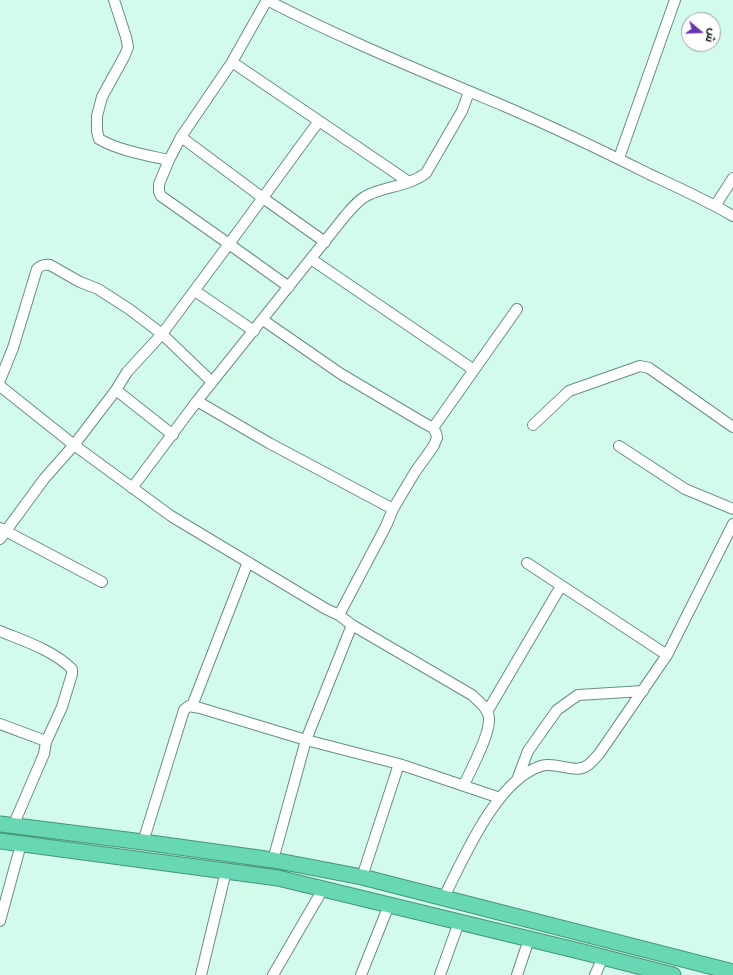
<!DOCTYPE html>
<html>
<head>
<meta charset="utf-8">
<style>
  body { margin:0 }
  #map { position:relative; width:733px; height:975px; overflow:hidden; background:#d3fbec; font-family:"IBM Plex Serif",Cairo,serif }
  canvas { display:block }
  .north { position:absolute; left:681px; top:12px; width:40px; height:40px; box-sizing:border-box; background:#fff; border:1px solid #9ca2a0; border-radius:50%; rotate:109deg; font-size:11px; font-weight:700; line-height:16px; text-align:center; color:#081712 }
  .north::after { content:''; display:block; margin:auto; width:14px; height:18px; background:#6c34aa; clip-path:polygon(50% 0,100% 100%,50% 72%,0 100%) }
</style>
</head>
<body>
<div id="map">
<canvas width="733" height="975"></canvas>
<div class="north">ش</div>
</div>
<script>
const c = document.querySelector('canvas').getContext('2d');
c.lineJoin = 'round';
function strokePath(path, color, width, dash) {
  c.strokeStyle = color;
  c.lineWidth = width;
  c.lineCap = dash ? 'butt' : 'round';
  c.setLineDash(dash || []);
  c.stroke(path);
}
const minor = new Path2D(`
  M114,0l12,37 2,10 -3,8 -23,42 -5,19v15l2,8c21,12 47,16 70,21
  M267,0c77,40 157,72 237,106 49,21 97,44 145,68 28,13 57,26 84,42
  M267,0l-35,62 -51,75 -12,23 -10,24v8l2,4 68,48 90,-123
  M232,62l177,120
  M181,137l82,61 62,44
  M619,158l56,-158
  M715,206l18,-28
  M311,259l163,111
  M195,291l59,40
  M263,320l78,54 83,49 9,5 3,5 1,5 -4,9 -18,25 -22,37 -7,17 -47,89
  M0,380l13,-32 24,-79c4,-4 7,-5 13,-4l30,17 18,7 31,20 33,25 50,48
  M0,386l74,59 97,71 155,93 13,6 13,10 120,70c7,7 16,13 17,23 1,17 -18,51 -25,67
  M116,390l57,45
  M197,401l72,42 124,66
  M533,425l36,-34 71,-25 9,2 84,59
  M433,428l84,-119
  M619,446l66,43 48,20
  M132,488l65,-87 148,-185c7,-8 14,-17 23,-21 19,-9 41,-9 58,-22l36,-62 7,-19
  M0,528l102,54
  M0,539l44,-60 30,-34 42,-55 11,-18 35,-38 67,-90 60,43
  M527,563l140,92
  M0,631c24,10 53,19 72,38v5l-10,33 -16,35
  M192,706l56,-144
  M487,712l74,-126
  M0,724l43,16 3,2 -2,12 -31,72
  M517,780l11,-29 29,-41 21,-15 65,-4
  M143,842l41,-132 5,-4 11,2 106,32 93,24 101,34
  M273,860l33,-120 46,-115
  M362,877l37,-113
  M443,899c20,-39 53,-119 98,-133 16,-5 34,9 47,-1 4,-3 7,-7 11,-11l68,-99 66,-131
  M0,921l21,-77
  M201,975l25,-104
  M273,975l50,-86
  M361,975l28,-70
  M440,975l19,-53
  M517,975l12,-36
  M595,975l8,-18`);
const highway = new Path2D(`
  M0,824l143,18 130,18 89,17 371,95
  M0,841l278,37 301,73 94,24`);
strokePath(minor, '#698e80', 12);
strokePath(highway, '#46947b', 17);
strokePath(minor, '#fff', 10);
strokePath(highway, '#68d7b3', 15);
</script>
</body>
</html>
